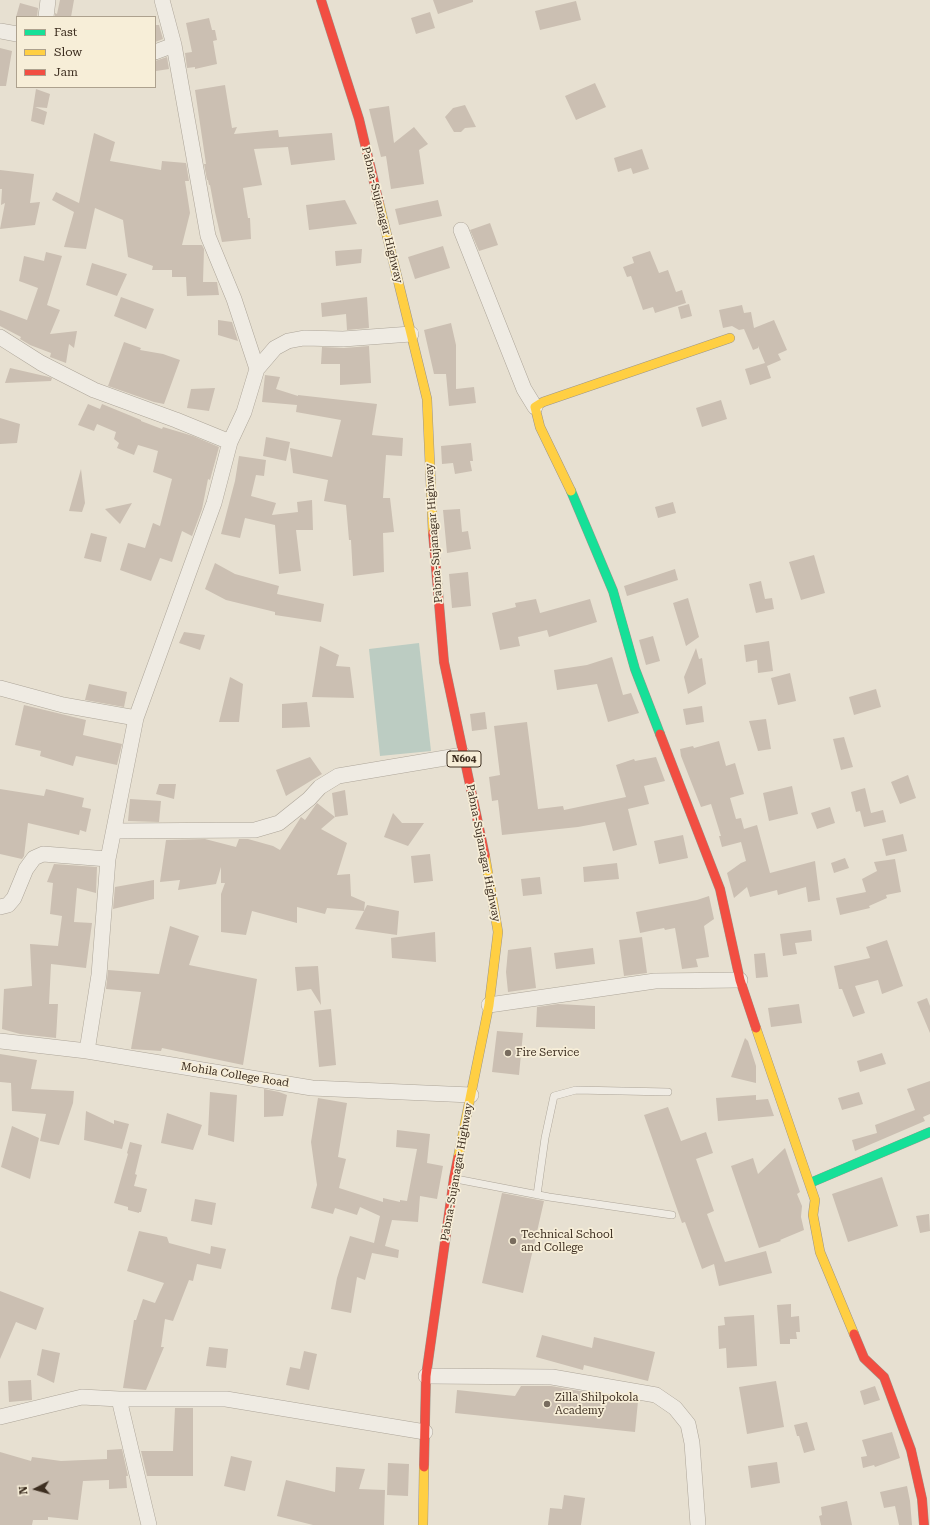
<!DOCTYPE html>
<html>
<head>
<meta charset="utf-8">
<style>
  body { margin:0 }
  #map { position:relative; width:930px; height:1525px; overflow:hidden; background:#e7e0d1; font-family:"Roboto Serif",serif }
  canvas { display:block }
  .legend { position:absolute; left:16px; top:16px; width:140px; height:72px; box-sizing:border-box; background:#f7eed8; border:1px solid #ada18e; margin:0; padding:5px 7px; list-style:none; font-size:12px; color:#3d2e20 }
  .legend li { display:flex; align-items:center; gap:8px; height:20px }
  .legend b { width:20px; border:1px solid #ada18e }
  .north { position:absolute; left:16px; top:1469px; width:40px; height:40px; -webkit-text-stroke:3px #f7eed8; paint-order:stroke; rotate:264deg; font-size:11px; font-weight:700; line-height:16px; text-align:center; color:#3d2e20 }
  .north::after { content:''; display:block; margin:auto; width:14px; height:18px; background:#3d2e20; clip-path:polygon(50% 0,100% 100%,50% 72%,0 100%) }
</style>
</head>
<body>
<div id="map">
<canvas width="930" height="1525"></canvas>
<ul class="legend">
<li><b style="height:5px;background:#16e098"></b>Fast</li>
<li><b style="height:5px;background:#ffcf43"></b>Slow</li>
<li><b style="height:5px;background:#f24e42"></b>Jam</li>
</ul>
<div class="north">N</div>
</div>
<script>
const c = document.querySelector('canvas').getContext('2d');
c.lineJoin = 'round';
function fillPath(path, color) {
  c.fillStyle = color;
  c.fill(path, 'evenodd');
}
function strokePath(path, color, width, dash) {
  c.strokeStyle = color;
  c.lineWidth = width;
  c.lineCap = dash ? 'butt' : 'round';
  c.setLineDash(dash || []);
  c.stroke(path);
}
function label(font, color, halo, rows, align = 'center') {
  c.font = font + ' "Roboto Serif",serif';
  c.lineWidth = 3.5;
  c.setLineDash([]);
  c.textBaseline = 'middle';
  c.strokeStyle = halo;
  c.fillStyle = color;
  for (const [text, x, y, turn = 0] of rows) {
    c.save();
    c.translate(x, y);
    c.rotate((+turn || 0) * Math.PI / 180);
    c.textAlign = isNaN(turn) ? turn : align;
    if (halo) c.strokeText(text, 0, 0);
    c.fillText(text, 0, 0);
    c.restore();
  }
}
const water = new Path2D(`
  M419,643l12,108 -51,5 -11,-107z`);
const building = new Path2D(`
  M60,0h14l-3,17h-16v-4l2,1z
  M433,0h40v2l-35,12z
  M576,1l5,19 -41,10 -5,-19z
  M20,3l18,5 -1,9h-21z
  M430,12l5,16 -19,6 -5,-16z
  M209,18l3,12h3l2,10 -4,1 4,23 -22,5v-2l-8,1 -2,-15 7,-1 -6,-29z
  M155,25h4l4,14 -8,3z
  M0,48l12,3 -6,35h-6z
  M167,57l2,12 -13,2 -1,-10z
  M595,83l11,24 -30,13 -11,-24z
  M225,85l7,43 5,-1 -3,7 44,-4 1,7 53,-4 3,27 -44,5 -3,-18 -34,2 8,36 -19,3 5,30h2l1,21 -29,3 -7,-30 -5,-27h-1l-1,-5h-1l-3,-16h2l-11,-74z
  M36,89l14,5 -3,14 -12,-1 12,5 -3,13 -13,-4z
  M465,105l11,22 -11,1 -4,4h-7l-9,-15 8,-9z
  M389,106l5,37 20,-16 14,17 -9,6 5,34 -33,5 -5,-33 -5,1 -12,-48z
  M94,133l21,9 -5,19 51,9 1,-9 24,2 3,18h-4l5,32 -8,32h20l2,4 -1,33h14l2,13 -32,1 -1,-19h-14v-7h-20l1,-4 -25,-9 -5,-37 -28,-12 -9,41 -22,-2 10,-35 -22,-12 4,-8 23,11z
  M642,149l7,20 -16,5 -2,-6 -13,4 -4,-14z
  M0,170l34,4 -4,29 10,-1 -5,23 -35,4 5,-26 -4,2 1,-16h-2z
  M345,200l12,24 -48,6 -3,-25z
  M438,200l4,16 -43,9 -4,-16z
  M490,223l8,22 -19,6 -9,-21z
  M443,246l7,22 -35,11 -7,-22z
  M362,249l-1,14 -25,3 -1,-15z
  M650,251l9,22 9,-3 8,22 6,-2 4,13 -31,10 -2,-6 -10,3 -12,-34 -4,1 -4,-10 11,-4 -2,-6z
  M46,252l16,4 -15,49 13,5 -10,24 27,-3 -3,17 -5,-4 -3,19 -16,-6 1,-4 -21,-8 -10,-6 1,-2 -21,-11v-16l27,10 11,-32 -19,-7 5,-25 20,5z
  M92,263l35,11 -10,22 -31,-11z
  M121,297l33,12 -8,20 -32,-13z
  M367,297l2,31 -22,2 -1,-16 -24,3 -1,-14z
  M689,304l3,12 -11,3 -3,-12z
  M742,305l2,8 7,-1 3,16 20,-8 13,30 -9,4 3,6 -14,6 4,12 -21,7 -5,-16 20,-6 -7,-17v2l-5,2 -9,-21 -5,1 -7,-4 -9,2 -4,-18z
  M218,320l14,2 6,19 -20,-6z
  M451,323l5,22v44l18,-2 2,16 -27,3 -3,-32h-12l-10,-44z
  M124,342l17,6 -1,2 23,4 17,6 -16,44 -10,-2 -46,-16z
  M369,346l2,37 -31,2v-21h-19l1,-17 22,1z
  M10,368l39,9 3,1 -1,3 -46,2z
  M265,375l15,2 -4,12 22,7v-1l79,9 -5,31 31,3 -1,18 -16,-1 -3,43h7l4,34 -11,1 1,39 -31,4 -2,-36h-2l-3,-35 -22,-4 4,-21 -35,-7 -3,-25 42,9 9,-37 -45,-8 1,-7 -35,-3z
  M215,388l-6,23 -22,-3 4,-19z
  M721,400l6,19 -25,8 -6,-19z
  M88,404l12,5 2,-5 39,16v1l21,8 1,-2 30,9 26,11 -9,33 -2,-1 -6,30 -10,27 -10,-5 -10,31 -12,-4 -9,23 -31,-11 8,-27 17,5 8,-25 7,3 12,-47 -19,-7 5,-21 -20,-6 -4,10 -17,-7 2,-5 -5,-4 2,-7 -19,-8 -3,7 -16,-6z
  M0,418l20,6 -3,19 -17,1z
  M266,437l24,5 -4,19 -23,-5z
  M471,443l2,18h-3l2,10 -17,3 -2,-11 -11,1 -1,-18z
  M239,456l27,4 -2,16 -8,-1 -5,21 25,7 -4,12 26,-3 -1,-10 15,-2 1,30h-17l5,41 -22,3 -4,-49 -30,-7 -5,20 -19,-4 14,-53z
  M81,469l4,34 -3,9 -13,-1z
  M673,502l3,11 -18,5 -3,-11z
  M132,503l-12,21 -15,-15z
  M460,509l2,23 6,-1 3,18 -24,4 -4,-43z
  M91,533l16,4 -6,25 -17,-4z
  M814,555l11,38 -24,7 -12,-38z
  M215,563l20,11 44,12 -2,8 47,10 -3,18 -46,-7v-3l-49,-12 -21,-11z
  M675,569l3,11 -51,16 -3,-10z
  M468,572l3,34 -19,2 -3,-34z
  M761,581l4,18 7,-1 2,11 -18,4 -7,-29z
  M688,598l11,39 -13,9 -13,-43z
  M536,599l4,14 50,-14 7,23 -48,15 -2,-7 -29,7 2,9 -20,4 -8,-37 24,-6 -1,-4z
  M184,632l21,3 -5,15 -21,-7z
  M653,636l7,25 -14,4 -7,-25z
  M769,641l4,30 -15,2 -1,-13 -11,2 -2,-17z
  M320,646l19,9 -3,11 14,1 4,31 -42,-1z
  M696,648l3,11 3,-1 4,26 -18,10 -4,-17z
  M612,657l11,38 8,-2 8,20 -31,9 -11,-38 -40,6 -3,-20 33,-5z
  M790,673l6,28 -18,4 -7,-27z
  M230,677l13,7 -4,38h-20z
  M89,684l38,8 -3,15 -39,-7z
  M876,689l5,18 -27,8 -5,-18z
  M307,702l3,25 -28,1v-24z
  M24,705l62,15 -3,15 39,9 -5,21 -41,-9 -3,10 -33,-10 1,-5 -26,-6z
  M702,706l2,16 -18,3 -3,-16z
  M485,712l2,17 -15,2 -2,-17z
  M766,719l5,30 -13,2 -9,-30z
  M527,722l11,87 25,-3 1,4 62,-13 -10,-32 18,-6 1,2 21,-4 9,24 -21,5 5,18 -21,5 9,36 -24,6 -8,-29 -27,5 -76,8 -4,-35 -6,1 -3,-24 11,-2 -6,-49z
  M844,737l9,30 -12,3 -8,-31z
  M719,741l7,25 9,-3 9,31 -14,4 6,21 5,-1 3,11 13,-4 13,48 45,-12 5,39 -12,2 -2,-15 -28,8 -1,-5 -27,7 -3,-10 -13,11 -7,-25 14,-10 5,-2 -5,-19 -19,5 -3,-11h2l-10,-32 -10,3 -20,-51 -1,-7 13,-3 1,2z
  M310,757l12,17 -36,22 -10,-26z
  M908,775l8,23 -16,6 -9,-22z
  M159,784h17l-2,15 -18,-5z
  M792,786l6,28 -29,7 -6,-28z
  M865,788l6,25 12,-3 3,12 -22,5 -4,-16 -4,1 -5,-20z
  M0,789l44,7 2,-7 38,9 -2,9 9,2 -5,23 -6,-2 -1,5 -51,-12 -4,33 -2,3 -22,-5z
  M345,790l3,25 -13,2 -3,-24z
  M130,799l31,2 -2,21 -31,-1z
  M317,803l18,14 -14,12 26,14 -10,32 13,-1 1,22 14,6 -1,9 -37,-3 -2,6 -28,-7v16l-45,-12 -6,24 -25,-3v-38l4,-11h-4v-16l-5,17 -38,6 2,-10 -20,2 6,-42 39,-1 31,8 3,-8h9l25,7 7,4 21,-33 4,3z
  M830,807l5,16 -18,6 -6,-16z
  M393,813l9,10h22l-16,23 -24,-9z
  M903,834l4,17 -21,5 -4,-17z
  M683,835l5,23 -29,6 -5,-23z
  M430,854l3,27 -19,2 -3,-27z
  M845,858l4,10 -15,5 -3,-10z
  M895,859l6,33 -15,3 1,3 -18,8 1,2 -30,7 -4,-17 30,-6 -4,-13 15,-8 -3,-9z
  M617,863l2,16 -35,3 -1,-15z
  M54,864l43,3 -1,26 -19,-5 -3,34 18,1 -6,45 -35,-4 -2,40h9l-2,34 -36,-4 -18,-5 2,-40 28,-3 -2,-42 28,2 4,-30 -12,-2 3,-31 -6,-1z
  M540,877l2,17 -19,2 -2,-17z
  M154,880v19l-41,10 2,-22z
  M709,896l5,23 -10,7 5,31 -13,2 2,8 -16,2 -7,-41 -10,2 -1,-2 -24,5 -4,-21 61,-12z
  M367,905l32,6 -2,24 -42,-6z
  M170,926l29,10 -10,29 68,14 -14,86 -81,-17 -1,3 -30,-2 10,-57 -35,-3 2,-19 51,4z
  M811,930l1,11 -17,2 2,11 -14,2 -3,-22z
  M435,932l1,30 -44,-4 -1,-20z
  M642,937l5,36 -23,3 -5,-36z
  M887,940l16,46 -21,8 -4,-14 -23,6 10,27 -12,4 -11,-28h-3l-5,-23 36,-8 -4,-11z
  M531,947l5,41 -28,4 -2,-20 2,-22z
  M593,948l2,16 -39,5 -2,-16z
  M765,953l3,24 -12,1 -2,-24z
  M318,966l3,39 -10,-16 -14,2 -2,-24z
  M927,998l3,8v27l-13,-31z
  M558,1004l37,2v23l-59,-2 1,-20z
  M799,1004l3,19 -31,4 -3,-19z
  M331,1009l5,56 -17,2 -5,-56z
  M497,1031l26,2 -4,42 -27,-3z
  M745,1038l3,3 8,25v17l-25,-6z
  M882,1053l4,11 -26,8 -3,-11z
  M0,1054l37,6 -6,29 43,2 -1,12 -14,42 -19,-4 6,-27 -34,-3 -1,-28 -11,-1z
  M930,1081v33l-7,3 2,4 -70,30 -3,-11 25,-7 -2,-8 40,-15 -8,-21z
  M264,1089l15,3 8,3 -4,21 -19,1z
  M210,1092l27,3 -3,47 -26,-7z
  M859,1092l4,12 -21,6 -4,-12z
  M756,1095v5l12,-1 6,17 -56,5 -2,-23z
  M318,1098l29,5 -9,54 8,2 -7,29 44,14v-4l17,4v-2l7,1 10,-52 -21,-2 1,-17 33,4 -3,29 16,3 -6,33 -17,-3 -2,26 -26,-2 -7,26 14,4 -1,8 -26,-5 -7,27 -8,-3 -6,36 -20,-4 6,-31 13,-42 24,7 6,-27 -20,-9 -3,8 -22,-7 -2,6 -22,-6 6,-23 -6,-43z
  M668,1107l13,34 25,-9 7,21 -17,6 18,52 -7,3 18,48 41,-11 6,22 -53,13 -5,-22 -12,5 -17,-47 -3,1 -38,-108z
  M86,1111l28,13v-4l15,4 -7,25 -38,-9z
  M167,1113l35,12 -9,25 -32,-7z
  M12,1126l27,12 -9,41 -29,-12z
  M130,1142l12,3 -7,29 2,1 -3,11 13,3 -6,23h-2v1l-11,-3v-3l-14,-4 14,-49 -1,-1z
  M785,1148l15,44 -3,2 5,12 -1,11 3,13 -24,10 1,1 -22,7 -28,-82 22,-8 5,16z
  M882,1177l16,49 -50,16 -16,-48z
  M502,1193l42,8 -21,92 -41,-10z
  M195,1199l21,4 -4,22 -21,-4z
  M929,1214l1,17 -10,2 -4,-17z
  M139,1231l28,6 2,6 41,11 1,-8 15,3 -5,20 -24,-5 -4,17 -4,-1 -16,41 -8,-2 -4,28h3l-18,43 -23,-2 11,-68h2l7,-21 12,4 9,-20 -37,-12z
  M0,1291l44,17 -8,22 -20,-8 -16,37z
  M791,1304v13l8,-1 1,16h-4l1,7h-7v5h-10l-3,-39z
  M754,1315l3,51 -30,2 -1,-20 -7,1 -1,-23 7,-1 -1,-8z
  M542,1335l50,13 2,-11 61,15 -7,29 -64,-16 -1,5 -47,-13z
  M209,1347l19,2 -2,19 -20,-2z
  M42,1349l18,4 -6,30 -17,-8z
  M304,1351l13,3 -8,36 -23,-5 4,-18 10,2z
  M31,1380l1,20 -23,2 -1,-21z
  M776,1381l8,46 -37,7 -8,-47z
  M521,1386h30l87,15 -3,31 -180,-19 2,-23 58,6z
  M875,1386l5,14 -16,5 -4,-14z
  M175,1408h18v68h-46l-6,-25h32z
  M807,1422l8,28 -11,3 -5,-17h-2l-3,-11z
  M892,1432l8,26 -25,9 -1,-2 -11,3 -2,-11 6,-1 -5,-16z
  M122,1449l6,27h-2l1,12 -18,1v-9l-26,1 -5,39 -30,-3v3h-15l-1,5h-32v-73l31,9 1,-4 29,4 46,-2v-9z
  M231,1456l21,5 -7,30 -21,-5z
  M777,1462l3,21 -29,5 -3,-22z
  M388,1463l21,1 -1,32 -21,-1z
  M336,1467l29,2 -6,20 26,1 -1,35h-71l-36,-9 9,-36 49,12z
  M907,1486l3,15 2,24h-13l-4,-19 -11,2 -4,-16z
  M564,1495l21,3 -4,27h-33l2,-17 12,1z
  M847,1501l5,24h-31l-2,-9 3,-1 -1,-8z`);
const lane = new Path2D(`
  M456,1179l93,18 123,18
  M537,1195l8,-57 9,-42 22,-6 92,2`);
const street = new Path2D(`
  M46,17l2,-17
  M0,31l17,3
  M155,52l19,-7
  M461,230l63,159 11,18
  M0,337l41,26 53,27 82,30 54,22
  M257,369l18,-21 13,-7 16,-3 39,1 68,-5
  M0,688l63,17 73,13
  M114,831l141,-1 24,-7 30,-24 11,-12 18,-11 125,-21
  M0,907l8,-2 6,-7 12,-29 8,-11 9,-4 65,5
  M489,1005l166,-24 85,-1
  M0,1041l87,10 225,37 159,7
  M87,1051l12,-76 9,-116 28,-141 78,-215 16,-61 14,-30 13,-43 -23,-70 -26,-63 -34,-191 -12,-45
  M426,1376l126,1 104,18 19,13 13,16 4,19 6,82
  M119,1399l30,126
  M0,1417l82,-20 37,2h107l199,33`);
const fast = new Path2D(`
  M571,491l42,100 22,78 25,65
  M810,1183l120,-51`);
const slow = new Path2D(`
  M379,203l48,196 6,134
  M571,491l-31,-64 -5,-20 8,-5 187,-64
  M756,1028l59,172 -2,15 7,37 34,82
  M458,1158l31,-153 9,-73 -13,-76
  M423,1525l1,-58`);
const jam = new Path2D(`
  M321,0l38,119 20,84
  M433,533l11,129 41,194
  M660,734l60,155 20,91 16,48
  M854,1334l10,24 20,19 27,73 11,49 2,26
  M424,1467l2,-91 28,-198 4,-20`);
const markers = [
  [508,1053,4,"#786c5e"],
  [513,1241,4,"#786c5e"],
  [547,1404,4,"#786c5e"]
];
const shields = [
  [464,759,34]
];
const shieldNames = [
  ["N604",464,759]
];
const streetNames = [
  ["Pabna-Sujanagar Highway",382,215,76],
  ["Pabna-Sujanagar Highway",434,533,-94],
  ["Pabna-Sujanagar Highway",483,853,79],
  ["Mohila College Road",235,1075,9],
  ["Pabna-Sujanagar Highway",457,1172,-80]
];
const poiNames = [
  ["Fire Service",516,1053],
  ["Technical School",521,1235],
  ["and College",521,1248],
  ["Zilla Shilpokola",555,1398],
  ["Academy",555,1411]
];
fillPath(water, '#bcccc2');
fillPath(building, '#cbbfb2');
strokePath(lane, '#ada599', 8);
strokePath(street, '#ada599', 16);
strokePath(fast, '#9c958a', 10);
strokePath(slow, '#9c958a', 10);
strokePath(jam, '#9c958a', 10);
strokePath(lane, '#efebe3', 7);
strokePath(street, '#efebe3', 15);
strokePath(fast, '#16e098', 9);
strokePath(slow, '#ffcf43', 9);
strokePath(jam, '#f24e42', 9);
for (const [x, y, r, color] of markers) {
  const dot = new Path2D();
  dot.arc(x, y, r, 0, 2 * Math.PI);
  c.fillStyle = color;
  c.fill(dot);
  strokePath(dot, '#f7eed8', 1.5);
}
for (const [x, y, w] of shields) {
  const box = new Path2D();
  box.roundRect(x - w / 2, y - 8, w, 16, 3);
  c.fillStyle = '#f7eed8';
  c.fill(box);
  strokePath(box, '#3d2e20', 1);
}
label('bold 10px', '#3d2e20', null, shieldNames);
label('11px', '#3d2e20', '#f7eed8', streetNames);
label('11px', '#3d2e20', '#f7eed8', poiNames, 'left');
</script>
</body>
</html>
